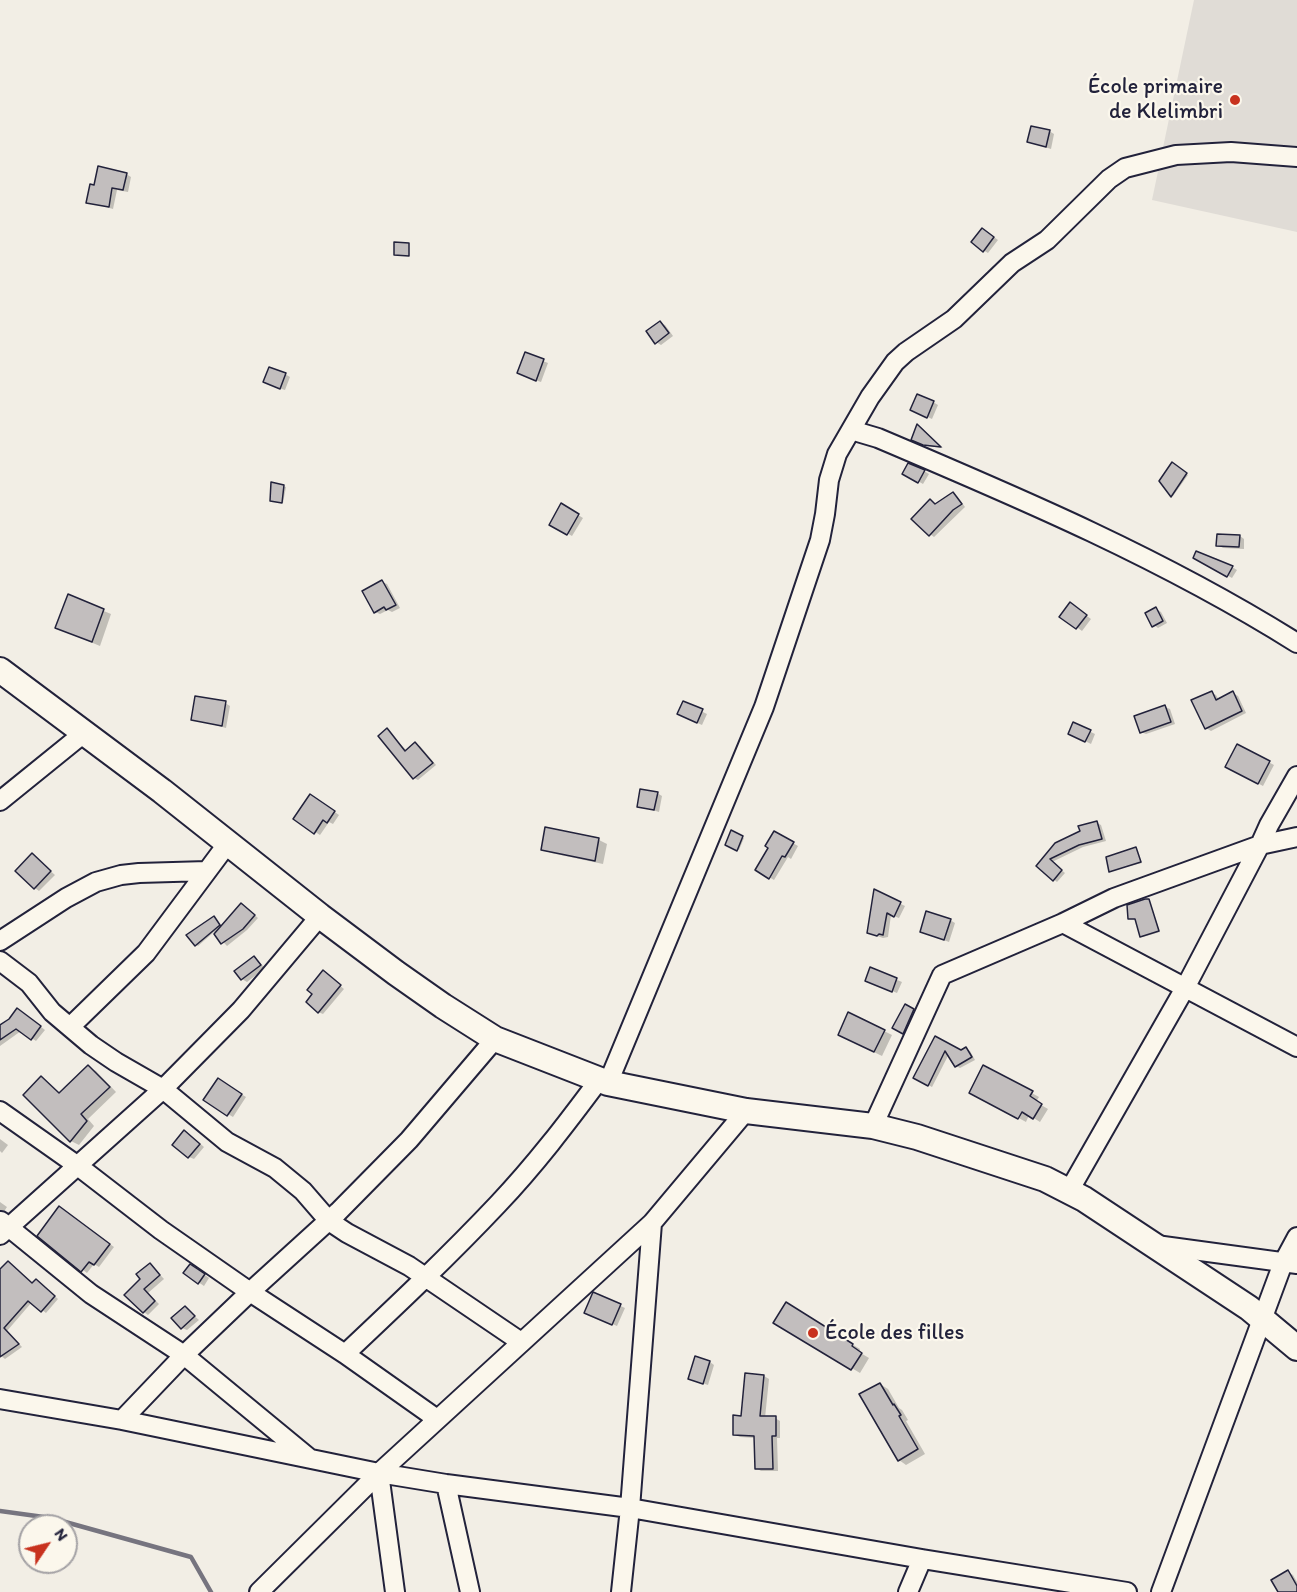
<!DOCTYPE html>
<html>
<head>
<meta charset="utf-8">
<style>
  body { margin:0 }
  #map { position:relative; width:1297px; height:1592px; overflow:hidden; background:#f2eee5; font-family:Itim,sans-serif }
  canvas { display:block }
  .north { position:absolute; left:18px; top:1514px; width:60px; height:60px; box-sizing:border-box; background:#fbf7ec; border:2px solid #a4a2a5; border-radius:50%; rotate:55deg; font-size:16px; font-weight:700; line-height:24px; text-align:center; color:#22223b }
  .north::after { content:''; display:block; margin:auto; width:21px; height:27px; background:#c8321e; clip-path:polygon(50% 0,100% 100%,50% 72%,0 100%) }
</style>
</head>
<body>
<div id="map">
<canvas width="1297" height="1592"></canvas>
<div class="north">N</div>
</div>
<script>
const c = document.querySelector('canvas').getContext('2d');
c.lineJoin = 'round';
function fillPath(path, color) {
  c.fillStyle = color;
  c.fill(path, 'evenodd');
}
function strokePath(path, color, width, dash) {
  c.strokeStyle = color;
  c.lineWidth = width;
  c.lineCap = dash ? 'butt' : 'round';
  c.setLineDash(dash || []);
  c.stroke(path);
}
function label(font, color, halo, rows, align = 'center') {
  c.font = font + ' Itim,sans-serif';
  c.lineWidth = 4.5;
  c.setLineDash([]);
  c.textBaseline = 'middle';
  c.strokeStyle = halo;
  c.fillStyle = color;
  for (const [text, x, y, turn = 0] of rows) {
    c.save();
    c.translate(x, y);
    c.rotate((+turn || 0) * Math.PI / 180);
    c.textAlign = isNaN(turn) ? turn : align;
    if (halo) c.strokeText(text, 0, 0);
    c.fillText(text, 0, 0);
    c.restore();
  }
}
const built = new Path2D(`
  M1194,0h103v232l-145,-32z`);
const shadow = new Path2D(`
  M1049,131l5,3 -3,15 -22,-7z
  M126,174l5,3 -3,15 -11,-2 -4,19 -25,-7z
  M987,232l11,8 -10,13 -5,-3z
  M660,323l5,2 8,11 -12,9 -5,-3z
  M526,354l22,9 -7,19 -18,-6z
  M285,374l5,3 -5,13 -16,-5z
  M933,402l5,3 -6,14 -15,-7z
  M918,426l4,2 21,20 -15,-2 -11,-5z
  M1172,464l16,11 -15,21 -1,-1z
  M924,471l5,3 -6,10 -19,-11z
  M273,484l13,3 -3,16 -10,-2z
  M953,494l4,2 8,11 -31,30 -4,-3v-33l7,4z
  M562,505l21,13 -11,18 -21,-12z
  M1240,536l4,3v10l-21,-1 -5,-3z
  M1195,557l37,10 5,3 -5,8z
  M382,582l5,2 13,24 -8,4 -4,-2 -8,4 -5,-2z
  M68,596l43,18 -11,32 -43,-18z
  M1075,607l16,12 -9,12 -20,-15z
  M1156,609l5,3 6,11 -9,5 -4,-3z
  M1212,693l4,2 3,5 14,-7 5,3 8,17 -35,18 -5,-3z
  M225,703l5,3 -4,22 -33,-9z
  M684,703l23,11 -5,11 -18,-8z
  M1165,707l5,2 5,15 -29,10 -5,-2z
  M1074,724l21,10 -4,10 -16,-8z
  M387,730l20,21 9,-7 4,2 16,19 -18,15 -4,-2z
  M1238,746l36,19 -11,21 -36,-19z
  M657,793l5,3 -3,16 -20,-6z
  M315,798l24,17 -6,9 -4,-2 -9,13 -25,-16z
  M1097,823l4,2 5,16 -23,6 -31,15 13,11 -8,9 -19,-16z
  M547,829l52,11 8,4 -4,20 -52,-11 -8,-4z
  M732,832l12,6 -5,12 -12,-5z
  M775,833l23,13 -7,13 -3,-2 -14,23 -17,-10 13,-23z
  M1136,849l6,14 -32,8z
  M32,855l23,20 -16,16 -4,-3z
  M876,892l29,14 -6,12 -8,-3 -3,22 -5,1 -9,-3z
  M1149,900l11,32 -17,5 -7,-18 -7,-1z
  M245,907l13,11 -11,12 -20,16 -13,-14 -16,14 -2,-1 20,-26 5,8z
  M950,920l5,3 -6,19 -28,-10z
  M254,957l11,11 -18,14 -5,-3z
  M871,969l31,13 -5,11 -25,-10z
  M327,975l17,14 -21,25 -5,-2 -4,-18z
  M905,1006l13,7 -10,22 -14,-7z
  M22,1012l23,18 -9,11 -15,-10 -21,15v-19z
  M884,1031l8,4 -10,21 -35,-17z
  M935,1038l26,13 5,-2 4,2 5,9 -15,8 -4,-2 -7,-12 -17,33 -17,-9z
  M88,1067l8,4 20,21 -28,27 6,7 -15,19 -8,-4 -30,-64 19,16z
  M984,1067l55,30 -3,5 12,7 -8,13 -11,-7 -3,7 -55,-30z
  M218,1080l28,17 -13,20 -5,-3z
  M190,1135l14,12 -10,12 -5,-2z
  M0,1139l8,6 -6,8 -2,-2z
  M0,1202l7,5 -2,3 -5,1z
  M64,1211l50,36 -15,20 -5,-3 -7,9 -48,-37z
  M150,1264l14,15 -16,14 11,11 -11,11 -4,-3 -2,-33z
  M195,1268l14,10 -5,8 -19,-13z
  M0,1271l33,14 7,-2 18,16 -12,14 -14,-11 -25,29 15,16 -17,12 -5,-4z
  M594,1294l31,14 -8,18 -26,-11z
  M786,1304l74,45 -1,3 10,6 -9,15 -85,-51z
  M185,1308l14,12 -12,10 -5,-2z
  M710,1362l4,3 -6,20 -18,-6z
  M764,1376l5,3 -4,39h10l5,3v17h-3l1,33h-17l-5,-3 -1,-30 -15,-1 -5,-2z
  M880,1384l8,5 11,19 3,2 6,10 -2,1 19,33 -19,11 -7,-5z
  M1288,1572l5,3 4,7v10h-17z`);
const stream = new Path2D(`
  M0,1511l51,7 140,39 20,35`);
const building = new Path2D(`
  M1031,126l19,4 -4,17 -19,-5z
  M98,166l29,7 -4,17 -11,-2 -3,19 -23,-4 4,-19 4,1z
  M982,228l12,9 -11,15 -12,-10z
  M394,242l15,1v13l-15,-1z
  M660,321l9,12 -14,11 -9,-13z
  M525,352l19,7 -8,22 -19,-8z
  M269,367l17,6 -6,16 -17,-7z
  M917,394l17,7 -7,17 -17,-8z
  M917,424l24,23 -18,-2 -12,-5z
  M1172,462l15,11 -16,24 -12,-16z
  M908,463l17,7 -7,13 -16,-9z
  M271,482l13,3 -2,18 -12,-2z
  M953,492l9,12 -9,6 -24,26 -18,-17 19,-20 5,5z
  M561,503l18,11 -12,21 -18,-10z
  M1217,534l23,1 -1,12 -23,-1z
  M1196,551l37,15 -6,11 -34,-19z
  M382,580l14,25 -10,5 -2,-3 -10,6 -12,-22z
  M68,594l36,15 -12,33 -37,-14z
  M1070,602l17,13 -11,14 -17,-12z
  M1156,607l7,14 -11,6 -7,-14z
  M1212,691l4,9 17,-9 9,20 -37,18 -14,-29z
  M195,696l31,5 -4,25 -31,-6z
  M683,701l20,8 -6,14 -20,-9z
  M1165,705l6,17 -31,11 -6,-17z
  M1073,722l18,8 -6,12 -17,-8z
  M387,728l18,23 10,-9 18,21 -20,16 -35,-43z
  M1237,744l33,17 -12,23 -33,-17z
  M640,789l18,3 -4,18 -17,-3z
  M310,794l25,17 -8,12 -4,-3 -9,14 -21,-15z
  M1097,821l5,18 -23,6 -29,14 12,11 -9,11 -17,-15 19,-23 25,-12 -2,-5z
  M545,827l54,11 -4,23 -54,-11z
  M731,830l12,6 -6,15 -12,-6z
  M774,831l20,11 -9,15 -3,-1 -13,23 -14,-9 13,-22 -3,-2z
  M1136,847l5,15 -32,10 -3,-15z
  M32,853l19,18 -17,18 -19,-18z
  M874,889l27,13 -7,15 -7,-4 -4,22 -4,-1 -2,2 -10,-3z
  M1145,899h4l10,32 -19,6 -5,-18h-7l-1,-14z
  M241,903l14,12 -12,14 -22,15 -7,-10z
  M926,911l25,8 -7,21 -24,-8z
  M214,916l6,9 -25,21 -9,-11z
  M254,956l7,9 -20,15 -7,-9z
  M870,967l27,11 -5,14 -27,-11z
  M323,970l18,15 -23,28 -12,-11 6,-8 -5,-4z
  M905,1004l9,5 -11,25 -11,-6z
  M17,1008l24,18 -10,14 -15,-11 -16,11v-15l9,-6z
  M848,1012l37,18 -11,22 -36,-17z
  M935,1036l26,14 5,-3 6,10 -17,10 -10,-16 -17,35 -15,-8z
  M88,1065l22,22 -29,27 6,7 -17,21 -47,-47 18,-19 18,17z
  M983,1065l50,26 -3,5 12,8 -9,15 -11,-7 -4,7 -49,-26z
  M218,1078l24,16 -15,22 -24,-16z
  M184,1130l16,14 -12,14 -16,-13z
  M59,1206l51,38 -16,21 -5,-3 -8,10 -44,-36z
  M8,1261l24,22 4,-4 19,17 -14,16 -13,-11 -24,27 15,16 -19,13v-88z
  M150,1263l10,12 -16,14 11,12 -12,12 -19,-18 16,-16 -4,-5z
  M190,1264l15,10 -7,10 -15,-11z
  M593,1292l28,12 -9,21 -28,-12z
  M786,1302l67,42 -1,2 10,7 -11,17 -78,-47z
  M185,1306l10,10 -14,13 -10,-11z
  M695,1356l15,5 -7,23 -15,-5z
  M745,1373l19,2 -4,41h16v20h-4l1,33h-18l-1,-33 -21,-1v-20l8,1z
  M880,1383l13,22 1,-1 7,11 -2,1 19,33 -20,12 -39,-67z
  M1288,1570l9,16v6h-19l-7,-12z`);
const street = new Path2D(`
  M851,430l27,8c144,61 285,121 419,205
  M0,801l84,-68
  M1063,923l234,124
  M0,941l66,-43 30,-16 25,-7 18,-2 68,-2
  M0,961l29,22 23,29 39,33 25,17 47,27 64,53 48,26 28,23 26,30 18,12 62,33 112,76
  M71,1026l75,-73 82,-110
  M608,1083l156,-376 56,-167 5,-26 4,-34 8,-26 33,-57 25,-35 11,-10 48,-33 58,-56 35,-23 62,-61 16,-11 51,-13 55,-3 66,5
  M0,1111l78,55 83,64 89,62 95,62 92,65
  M873,1126l69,-151 121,-52 51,-25 146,-53 37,-8
  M1069,1191l116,-203 75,-143 9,-20 28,-49
  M1,1221l90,73 93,61 125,103
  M0,1235l163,-146 78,-79 79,-94
  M1156,1245l141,19
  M345,1354c52,-49 104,-98 153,-150 37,-39 69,-81 101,-124
  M0,1399l122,21 257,53 67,11 184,24 292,51 205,33
  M122,1420l62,-65 66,-63 88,-80 71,-72 86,-101
  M379,1473l16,119
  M446,1484l24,108
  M259,1592l120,-119 273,-250 94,-112
  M621,1592l9,-84 22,-285
  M908,1592l14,-33
  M1161,1592l122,-329 14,-26`);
const secondary = new Path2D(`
  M0,670l162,121 158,125 76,57 47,33 52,33 113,44 138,28 127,15 44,11 128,42 39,20 165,109 48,40`);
const markers = [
  [1235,100,6,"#c8321e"],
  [813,1333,6,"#c8321e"]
];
const poiNames = [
  ["École primaire",1223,87],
  ["de Klelimbri",1223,112],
  ["École des filles",825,1333,"left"]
];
fillPath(built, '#e0dcd6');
fillPath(shadow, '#0003');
strokePath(stream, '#76747f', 4.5);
fillPath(building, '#c2bebe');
strokePath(building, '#22223b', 1.5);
strokePath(street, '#22223b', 22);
strokePath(secondary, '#22223b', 28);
strokePath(street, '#fbf7ec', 18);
strokePath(secondary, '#fbf7ec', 24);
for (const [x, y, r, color] of markers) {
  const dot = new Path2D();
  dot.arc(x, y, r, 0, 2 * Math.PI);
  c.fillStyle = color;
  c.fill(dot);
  strokePath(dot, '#fbf7ec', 2);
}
label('22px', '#22223b', '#fbf7ec', poiNames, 'right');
</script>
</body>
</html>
